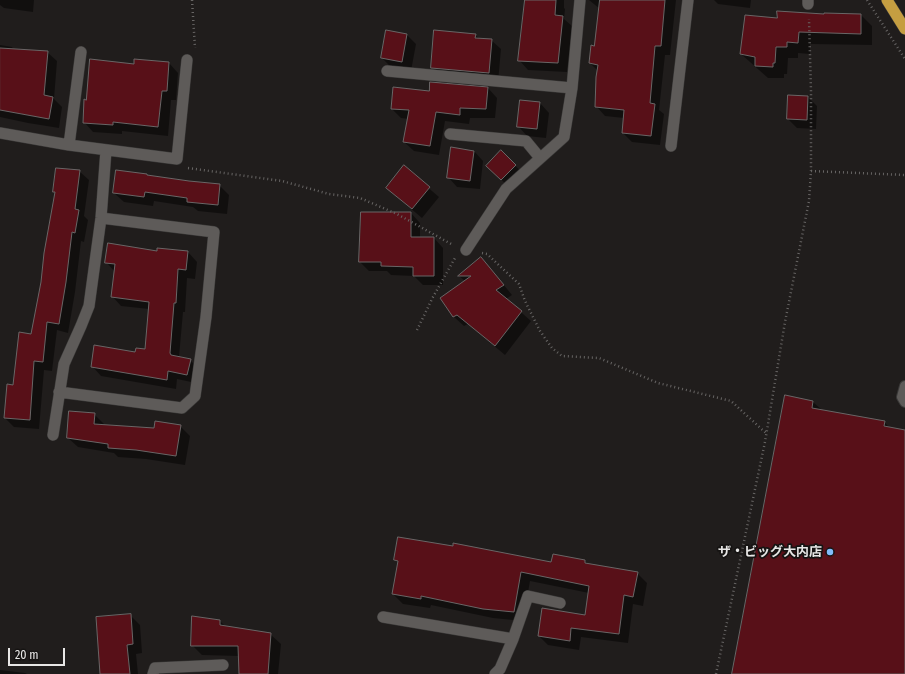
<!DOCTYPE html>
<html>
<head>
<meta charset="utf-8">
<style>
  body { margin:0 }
  #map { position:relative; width:905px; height:674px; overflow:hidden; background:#201d1c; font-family:"Fira Sans Condensed",sans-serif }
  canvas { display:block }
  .scale { position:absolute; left:8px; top:648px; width:57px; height:18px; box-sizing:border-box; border:2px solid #e8e7e6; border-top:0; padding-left:5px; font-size:12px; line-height:14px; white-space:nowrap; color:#e8e7e6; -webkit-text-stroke:3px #161413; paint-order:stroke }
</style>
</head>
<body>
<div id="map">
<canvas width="905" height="674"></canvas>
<div class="scale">20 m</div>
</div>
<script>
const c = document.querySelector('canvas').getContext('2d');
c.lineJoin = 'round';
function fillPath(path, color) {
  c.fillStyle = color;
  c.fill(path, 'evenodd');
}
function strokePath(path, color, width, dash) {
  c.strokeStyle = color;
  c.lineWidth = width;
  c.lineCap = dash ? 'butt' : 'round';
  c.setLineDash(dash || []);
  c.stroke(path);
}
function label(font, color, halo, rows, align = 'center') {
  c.font = font + ' "Fira Sans Condensed","Noto Sans JP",sans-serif';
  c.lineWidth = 3.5;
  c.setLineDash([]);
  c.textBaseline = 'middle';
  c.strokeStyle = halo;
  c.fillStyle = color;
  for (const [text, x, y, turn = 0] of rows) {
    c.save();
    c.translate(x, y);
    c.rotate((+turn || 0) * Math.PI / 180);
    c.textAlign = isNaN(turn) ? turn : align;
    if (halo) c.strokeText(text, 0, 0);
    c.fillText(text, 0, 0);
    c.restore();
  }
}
const shadow = new Path2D(`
  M0,0h34l-1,12 -29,-4 -4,-3z
  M526,0h38v8l1,1 -1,10 8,7 -5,46 -39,-2 -9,-10z
  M589,0h87l-6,55h-5l-6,55 5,4 -4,31 -28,-3 -9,-9 1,-15 -19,-2 -9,-10 2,-35 -8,-8 5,-16 5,-38z
  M714,0h37l-1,8 -32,-4z
  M825,15h36l11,11v19l-62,-1v10l-12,-1v5h-10l-1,16h-3v4h-16l-27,-24 37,-35z
  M407,35l9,9 -5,27 -20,-4 -9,-9z
  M475,35l5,4 11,1 10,9 -3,33 -56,-5 -10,-9z
  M0,45l12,2 2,3 33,2 10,9 -3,38 8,8 -3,21 -31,-5 -28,-6z
  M135,60l34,3 9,10 -2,27h-5l-3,36 -46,-5v3l-29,-2 -9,-10 3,-21 48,-36z
  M488,88l9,10 -2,20h-25l-1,6 -24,-3 -6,34 -25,-4 -10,-9 5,-23 -8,-1 -9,-9 38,-17z
  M808,97l9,9 -1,23 -19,-1 -9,-9z
  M540,103l9,10 -3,25 -19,-2 -9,-10z
  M474,151l9,10 -3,28 -23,-2 -9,-10z
  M501,152l24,23 -14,14 -24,-23z
  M404,167l35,30 -17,21 -25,-21z
  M79,171l10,9 -5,36 4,4 -4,22 -3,-1 -6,51 -7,41 -11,-3 -5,41 -8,-1 -5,59 -25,-2 -9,-9 9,-32 18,-51 10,-52 13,-90 -1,-1z
  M219,185l10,10 -2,19 -29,-3 -5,-4 -39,-6 -1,5 -29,-4 -10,-9z
  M411,213l9,10v15h14l9,10v37h-20l-9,-9 -23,-1 -4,-4h-18l-9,-9z
  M157,252h31l9,10 -2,17 -8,-1 -2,34h-2l-4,45 11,3 9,9 -3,14 -19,-4 -1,10 -75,-13 -9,-10 54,-15 3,-42 -28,-3 -9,-10 3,-24 -9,-10z
  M481,259l9,9 22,27 -6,4 25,22 -26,34 -37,-31 -4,2 -10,-9 -12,-19 23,-17 -6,-5z
  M813,402l9,8 62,12 7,7 14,2v243h-172z
  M94,414l10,10v1l51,4 25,-3 10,10 -5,29 -39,-6 -28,-2 -4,-4 -36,-6 -10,-9z
  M395,560l157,3 33,-2 3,3 49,9 10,10 -4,23 -10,-2 -5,39 -47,-6 -2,13 -31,-5 -9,-9 47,-20 3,-23 -59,-12 -7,40 -30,-3 -62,-13 -1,3 -27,-4 -10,-10 6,-31z
  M130,615l10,10 2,28 -6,1 2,20h-37z
  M220,621l6,6 44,7 11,10 -3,30h-38l-1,-18 -37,-1 -10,-10z
  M0,670l25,3 2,1h-27z`);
const building = new Path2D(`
  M525,0h31l-1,15 8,1 -5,47 -40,-2z
  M600,0h65l-4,46h-6l-5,57 5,1 -4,32 -29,-3 2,-23 -29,-3 1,-30 2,-12 -9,-2 2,-18 3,1z
  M777,11l47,3v-1l37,1v20l-62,-2 -1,11 -11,-1v5h-11l-1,16h-2v4l-18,-1v-9l-15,-3 5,-39 32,3z
  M386,30l21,4 -5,28 -21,-4z
  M434,30l42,4 -1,4 17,1 -3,34 -58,-5z
  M0,48l48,3 -4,44 9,2 -4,22 -49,-9z
  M90,59l44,5v-5l35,3 -2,29h-5l-4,36 -45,-5v3l-30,-2 1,-24 2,1z
  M430,82l58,5 -2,22 -26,-1v7l-24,-3 -6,34 -27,-4 6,-32 -18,-1 2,-22 36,4z
  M788,95l20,1 -1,24 -20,-1z
  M520,100l20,2 -3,27 -20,-2z
  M451,147l23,4 -4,30 -23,-3z
  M501,150l15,15 -15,15 -15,-14z
  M404,165l26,22 -18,22 -26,-21z
  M56,168l24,2 -5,39 4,1 -4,23 -3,-1 -6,50 -7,42 -12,-2 -4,40 -9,-1 -4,59 -26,-2 3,-34 6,1 6,-53 12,2 10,-52 3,-29 11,-61h-2z
  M116,170l31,4v1l42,6 31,3 -2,21 -31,-3v-4l-42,-6 -1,5 -31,-4z
  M361,212h50v25h23v39h-21v-9l-32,-1v-4h-22z
  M108,243l49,8v-3l31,3 -2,19 -8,-1 -2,34h-2l-4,50 1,2 20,4 -4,16 -19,-4 -1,9 -76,-13 3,-22 41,7 1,-4 9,1 4,-47 -38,-5 4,-33 -10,-1z
  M481,257l23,28 -8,5 26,21 -27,35 -38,-31 -4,2 -13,-19 31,-22h-13z
  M785,395l28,6 -1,7 73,13 -1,5 21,4v244h-173z
  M69,411l26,2 -1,11 60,4 1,-7 26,4 -5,31 -40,-6 -28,-2v-4l-41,-6z
  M398,537l55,9v-3l98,19 2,-8 32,6v3l53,9 -5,25 -9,-2 -5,39 -48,-6 -1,13 -32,-5 4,-28 43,7 4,-29 -68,-14 -7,40 -31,-3 -62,-13v3l-29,-5 6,-33 -4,-1z
  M131,614l2,30 -6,1 3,29h-30l-4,-57z
  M192,616l28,4v5l51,8 -3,41h-29l-1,-28h-47z`);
const path = new Path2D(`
  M192,0l3,48
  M867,0l38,59
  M188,168l94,13 47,13 31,4 37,16 56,31
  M811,171l94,4
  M482,253l5,1 32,30 6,17 15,30 12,17 10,8 37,2 59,25 73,18 36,33
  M417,330l16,-33 22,-39
  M716,674l49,-232 20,-120 24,-121 2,-30v-80l-2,-72`);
const service = new Path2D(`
  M905,386l-3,11 3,5`);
const minor = new Path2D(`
  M808,0v4
  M387,71l185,17
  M0,133l69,12 108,14 10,-99
  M450,134l76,7 14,17
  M69,145l12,-93
  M671,146l17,-146
  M466,250l40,-61 58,-52 8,-49 8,-88
  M59,392l123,16 13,-12 11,-79 8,-85 -113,-14
  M53,435l11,-71 17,-38 8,-20 12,-88 5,-68
  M383,617l130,22 -13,30 -5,5
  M513,639l15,-43 32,7
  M153,674l2,-6 68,-3`);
const trunk = new Path2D(`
  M887,0l18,29`);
const markers = [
  [830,552,4,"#82bcfa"]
];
const poiNames = [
  ["ザ・ビッグ大内店",822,552]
];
fillPath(shadow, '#0007');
fillPath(building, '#581018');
strokePath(building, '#696666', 1);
strokePath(service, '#3a3938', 12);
strokePath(minor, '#3a3938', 12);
strokePath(trunk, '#3a3938', 12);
strokePath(path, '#676564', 2.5, [1, 3]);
strokePath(service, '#5e5b59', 10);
strokePath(minor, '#5e5b59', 11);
strokePath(trunk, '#c59e41', 11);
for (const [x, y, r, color] of markers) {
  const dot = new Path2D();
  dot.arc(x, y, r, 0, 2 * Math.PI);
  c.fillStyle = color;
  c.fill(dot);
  strokePath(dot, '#161413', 1.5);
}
label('bold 13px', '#e8e7e6', '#161413', poiNames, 'right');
</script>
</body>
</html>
